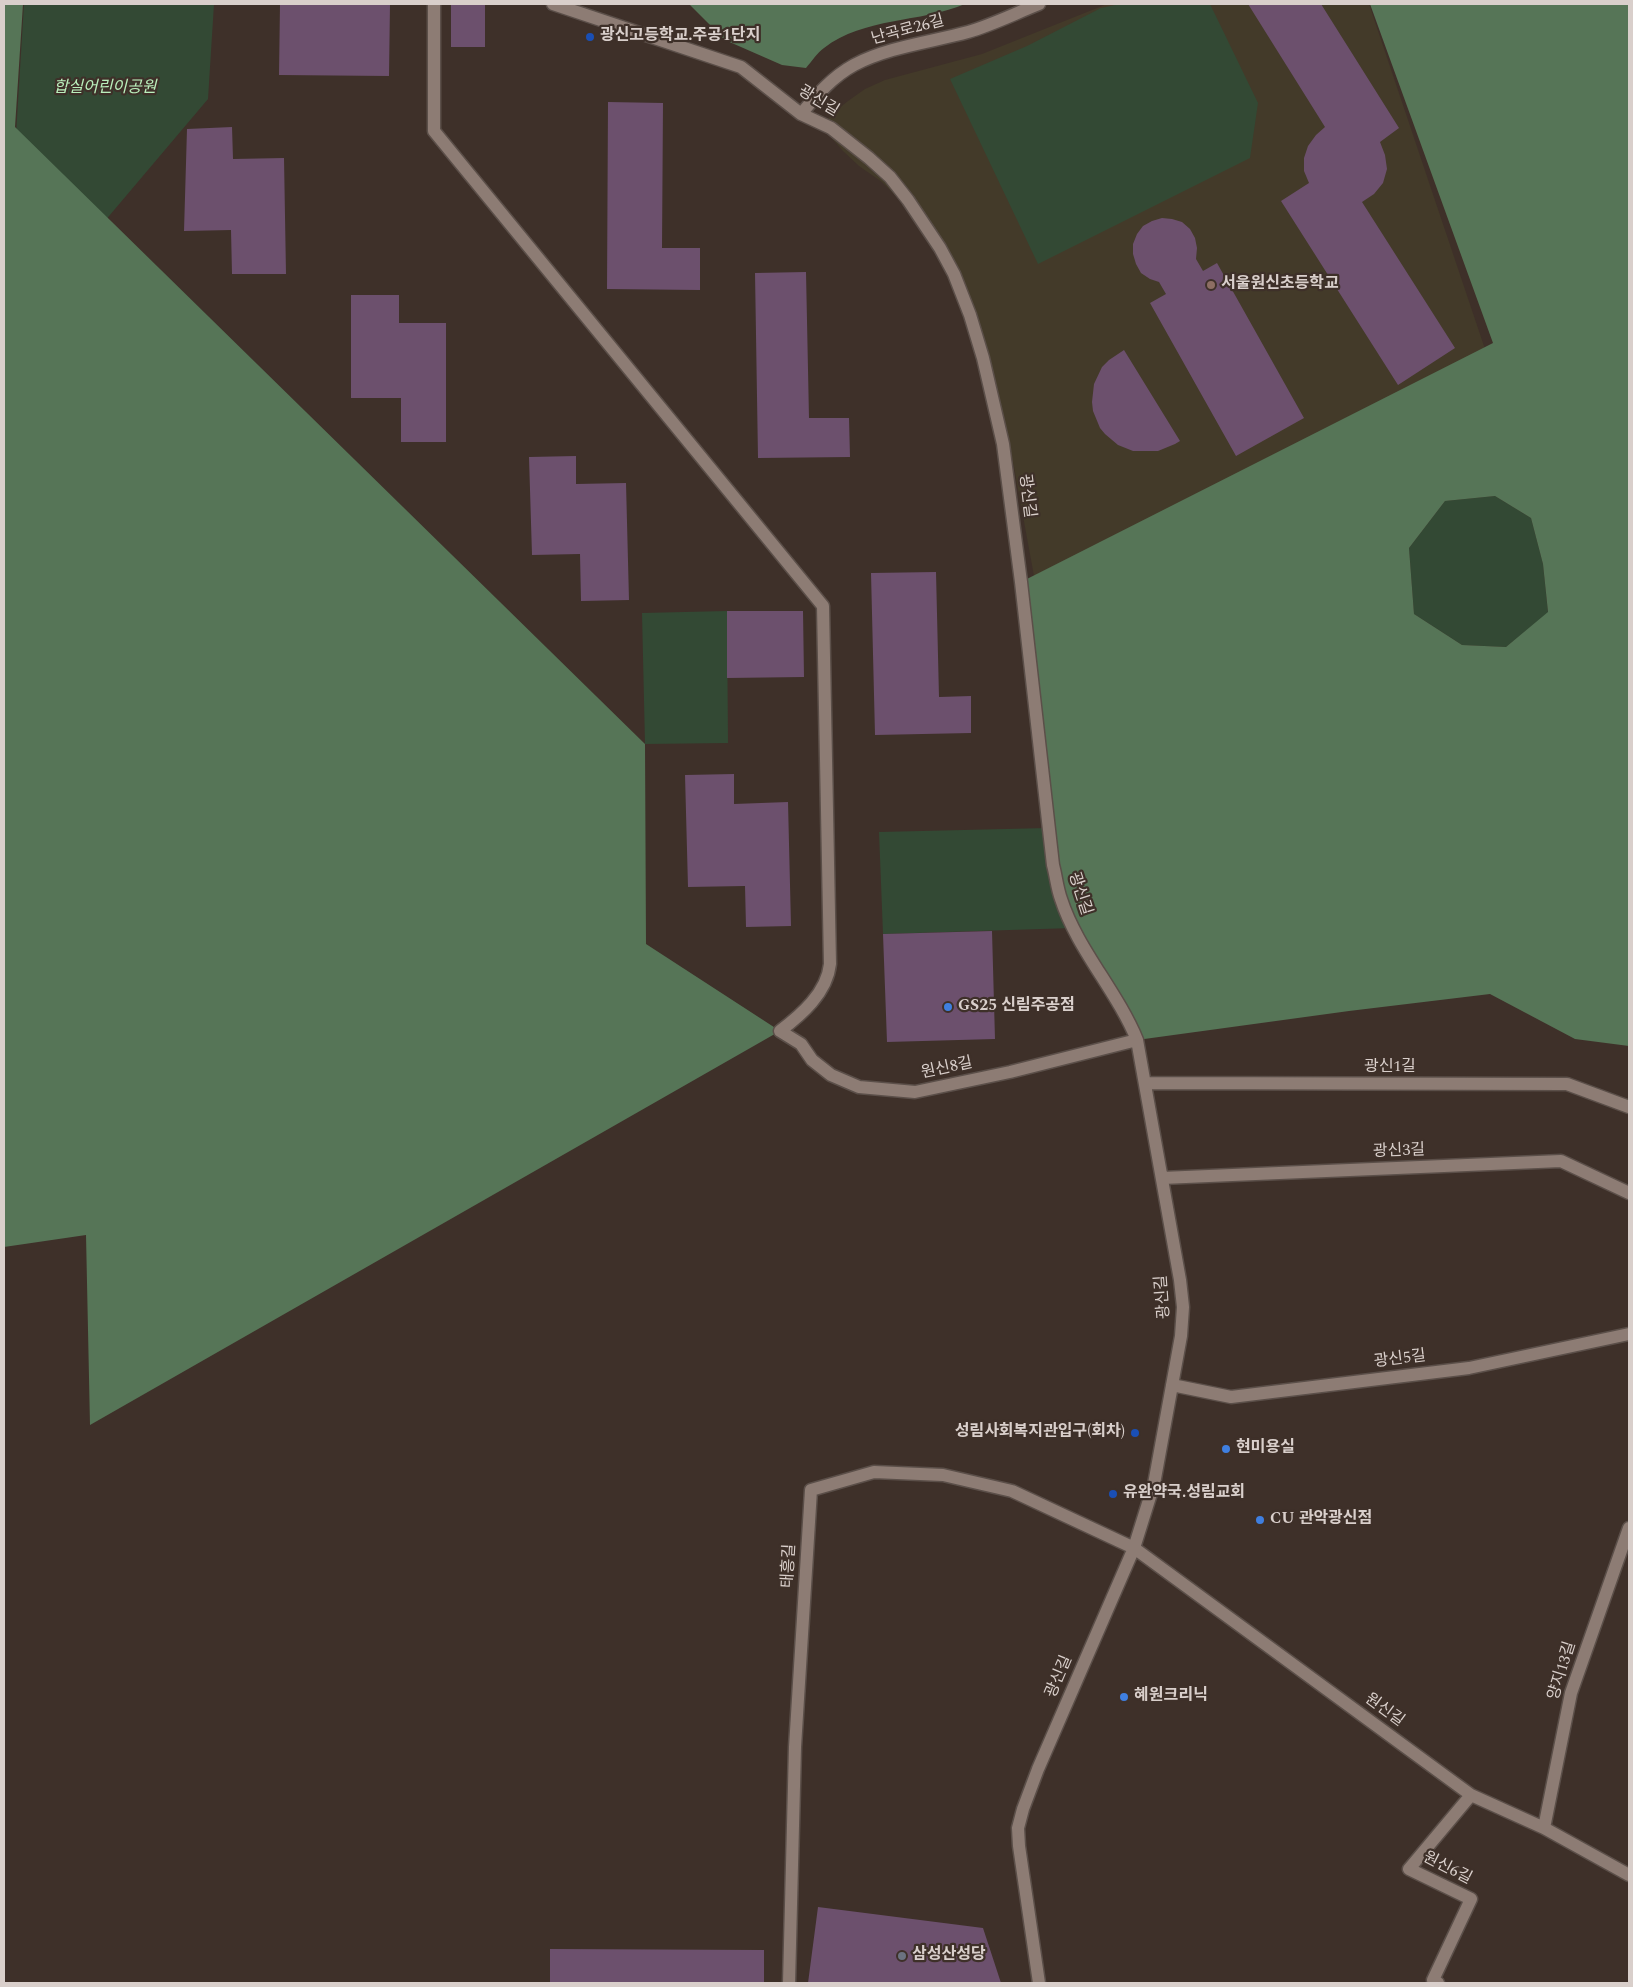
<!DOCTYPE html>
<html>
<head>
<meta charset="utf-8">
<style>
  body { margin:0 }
  #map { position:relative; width:1633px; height:1987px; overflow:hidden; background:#3e3029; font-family:Spectral,serif }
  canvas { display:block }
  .frame { position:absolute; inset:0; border:5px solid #d9cfcb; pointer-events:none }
</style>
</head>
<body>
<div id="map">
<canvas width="1633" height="1987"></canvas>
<div class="frame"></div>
</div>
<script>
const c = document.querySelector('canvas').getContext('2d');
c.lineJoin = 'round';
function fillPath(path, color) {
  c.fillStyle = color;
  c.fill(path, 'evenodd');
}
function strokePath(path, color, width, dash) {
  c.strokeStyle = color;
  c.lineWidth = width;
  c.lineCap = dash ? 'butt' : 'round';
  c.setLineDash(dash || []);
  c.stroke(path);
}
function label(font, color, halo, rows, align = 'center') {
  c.font = font + ' Spectral,"Noto Sans KR",serif';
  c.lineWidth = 4.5;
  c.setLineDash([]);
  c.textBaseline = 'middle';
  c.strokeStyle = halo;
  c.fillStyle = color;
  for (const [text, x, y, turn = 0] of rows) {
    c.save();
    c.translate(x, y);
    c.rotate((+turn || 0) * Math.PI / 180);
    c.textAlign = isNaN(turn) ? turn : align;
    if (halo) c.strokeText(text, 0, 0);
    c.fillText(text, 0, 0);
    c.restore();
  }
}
const education = new Path2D(`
  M1107,4h262l117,348 -452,224 -20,-109 -19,-86 -43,-109 -51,-71 -19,-19 -23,-16 -16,-15 -21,-24 11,-14 15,-12 17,-12 20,-9 97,-26z`);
const green = new Path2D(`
  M24,4h190l-6,95 -104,123 -88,-87z
  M1120,4h90l48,99 -8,55 -212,106 -88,-185 77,-33 74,-38z
  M1495,496l36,22 12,46 5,49 -42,34 -44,-2 -48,-31 -5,-66 36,-47z
  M727,611l1,132 -83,1 -3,-131z
  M1048,828l25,100 -190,6 -4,-102z`);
const forest = new Path2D(`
  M4,4h19l-8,123 630,617 1,200 134,87 -690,394 -4,-190 -82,12z
  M689,4h276c-45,19 -101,13 -141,44 -7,5 -12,13 -18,20l-24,-3 -57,-25z
  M1370,4h259v1042l-54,-7 -85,-45 -141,17 -212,29 -77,-141 -39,-317 472,-239zM1495,496l36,22 12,46 5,48 -42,35 -44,-2 -48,-31 -5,-66 36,-47z`);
const building = new Path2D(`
  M280,4h110l-1,72 -110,-1z
  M451,4h34v43h-34z
  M1248,4h73l78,124 -19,14 5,13 2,14 -4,14 -9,11 -12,8 93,146 -57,37 -117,-184 28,-18 -5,-12v-13l4,-12 8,-11 9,-8z
  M608,102l55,1 -1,145h38v42l-93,-1z
  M232,127l1,32 51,-1 2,116h-54l-1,-44 -47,1 3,-102z
  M1162,218l10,1 10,3 8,7 5,9 2,10 -1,11 7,12 14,-8 87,155 -68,38 -86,-153 16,-9 -7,-12 -9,-3 -9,-6 -5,-9 -3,-10v-10l4,-10 6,-8 9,-5z
  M806,272l3,146h40l1,39 -92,1 -3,-185z
  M351,295h48v28h47v119h-45v-44h-50z
  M1124,350l56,91 -5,3 -17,7h-25l-15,-6 -13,-11 -5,-6 -7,-17 -1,-9 2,-18 8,-17 7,-7z
  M576,456v28l50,-1 3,117 -48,1 -1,-47 -48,1 -3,-98z
  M936,572l3,125 32,-1v37l-96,2 -4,-162z
  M727,611h76l1,66 -77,1z
  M734,774v30l54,-2 3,124 -45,1 -1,-41 -57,1 -3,-112z
  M992,931l3,108 -108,3 -4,-108z
  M818,1907l165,21 18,55h-193z
  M550,1949l214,1v33h-214z`);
const minor = new Path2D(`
  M434,4v127l389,475 7,358c-3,29 -29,51 -50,67l21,13 11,16 19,15 28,12 56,5 95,-20 127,-32
  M553,4l188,63 60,47 30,14 38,30 21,19 18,23 32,48 14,26 16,41 13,43 20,86 18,138 32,283c3,11 4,23 8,34 16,50 56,92 76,141l43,240 3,27 -2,29 -27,148 -20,64 -96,221 -15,40 -5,19 1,18 20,137
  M801,114c16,-19 31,-37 53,-49 34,-18 77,-23 114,-33 24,-7 48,-19 71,-28
  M1146,1083l421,1 62,23
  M1162,1178l399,-17 68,32
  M1172,1385l59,12 238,-29 160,-34
  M1544,1828l27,-135 58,-165
  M789,1983l6,-236 16,-257 63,-18 69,3 69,16 122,57 337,247 73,33 85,47
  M1438,1983l-5,-3 38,-81 -62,-30 62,-74`);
const markers = [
  [590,37,5,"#1a4fb4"],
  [1211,285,5,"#8d6e63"],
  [948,1007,5,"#3f7fe0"],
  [1135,1433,5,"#1a4fb4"],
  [1226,1449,5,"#3f7fe0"],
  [1113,1494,5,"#1a4fb4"],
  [1260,1520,5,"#3f7fe0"],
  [1124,1697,5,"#3f7fe0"],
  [902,1956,5,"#6b7280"]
];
const streetNames = [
  ["난곡로26길",908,31,-15],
  ["광신길",818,102,31],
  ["광신길",1026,496,83],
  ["광신길",1079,894,72],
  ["광신1길",1390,1068],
  ["원신8길",947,1069,-12],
  ["광신3길",1399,1152,-2],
  ["광신길",1164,1297,-94],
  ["광신5길",1400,1360,-7],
  ["태흥길",790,1566,-87],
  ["양지13길",1563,1671,-73],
  ["광신길",1060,1677,-67],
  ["원신길",1384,1711,36],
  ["원신6길",1447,1869,27]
];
const poiNames = [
  ["광신고등학교.주공1단지",600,37],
  ["서울원신초등학교",1221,285],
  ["GS25 신림주공점",958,1007],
  ["성림사회복지관입구(회차)",1125,1433,"right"],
  ["현미용실",1236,1449],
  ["유완약국.성림교회",1123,1494],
  ["CU 관악광신점",1270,1520],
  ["혜원크리닉",1134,1697],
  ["삼성산성당",912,1956]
];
const parkNames = [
  ["합실어린이공원",105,89]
];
fillPath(education, '#433a29');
fillPath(green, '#334934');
fillPath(forest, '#567557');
fillPath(building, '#6c506d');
strokePath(minor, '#5b4f49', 15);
strokePath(minor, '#8d7c74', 12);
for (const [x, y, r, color] of markers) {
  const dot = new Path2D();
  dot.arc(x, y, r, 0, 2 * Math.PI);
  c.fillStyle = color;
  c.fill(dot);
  strokePath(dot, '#3e3029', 2);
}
label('16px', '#d9cfcb', '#3e3029', streetNames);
label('bold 16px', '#d9cfcb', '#3e3029', poiNames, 'left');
label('italic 16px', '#baefbc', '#3e3029', parkNames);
</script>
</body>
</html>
